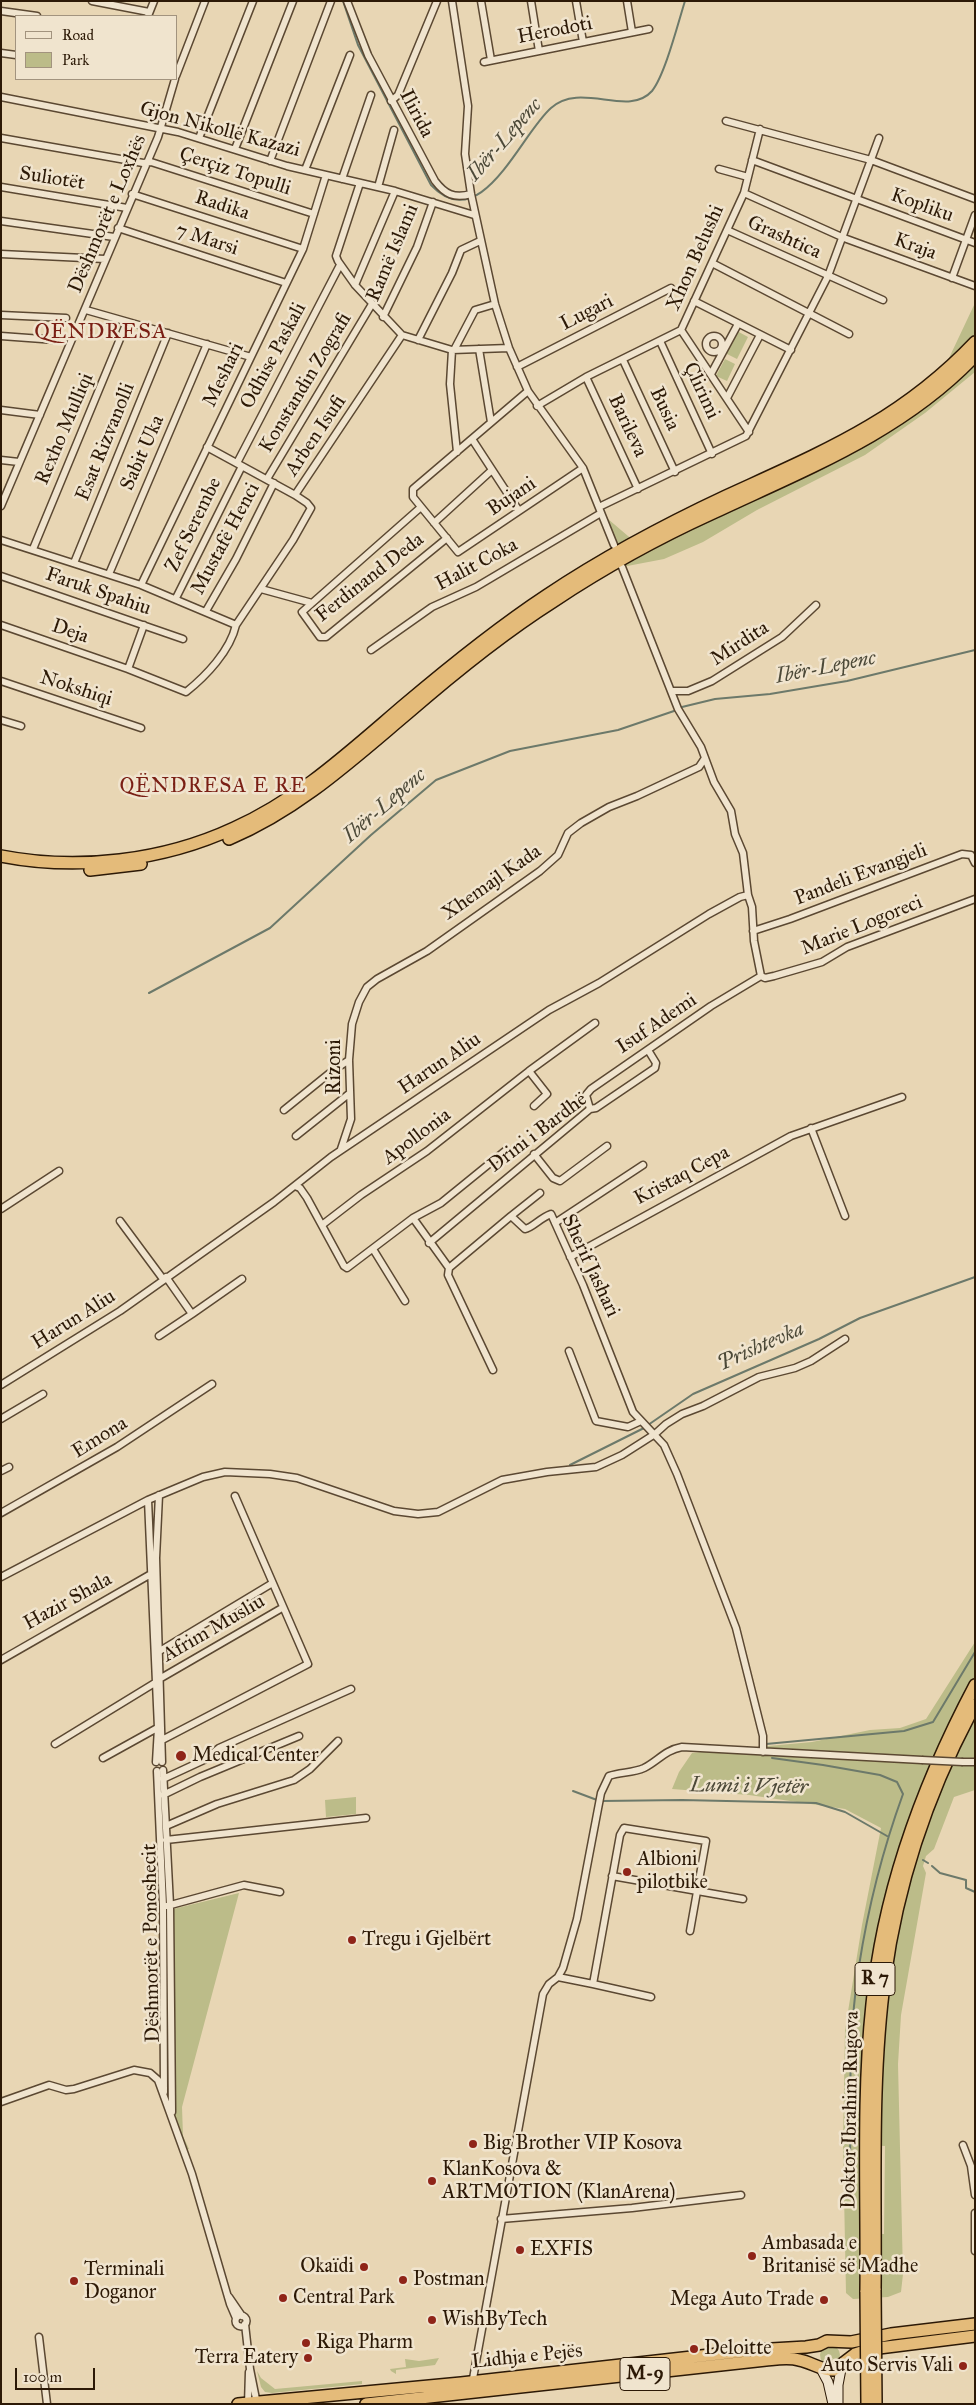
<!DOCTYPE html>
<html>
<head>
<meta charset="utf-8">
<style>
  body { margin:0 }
  #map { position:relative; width:976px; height:2405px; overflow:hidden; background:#e8d6b4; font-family:"IM FELL Great Primer",serif }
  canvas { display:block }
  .frame { position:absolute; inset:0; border:2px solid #2c1906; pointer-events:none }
  .legend { position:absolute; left:15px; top:15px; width:162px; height:65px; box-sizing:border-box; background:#f0e4ce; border:1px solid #a2937e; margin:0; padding:6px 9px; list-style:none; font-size:15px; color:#2c1906 }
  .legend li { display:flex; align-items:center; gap:10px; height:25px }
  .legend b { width:25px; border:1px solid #a2937e }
  .scale { position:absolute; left:15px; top:2368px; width:80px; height:22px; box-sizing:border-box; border:2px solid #2c1906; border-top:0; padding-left:6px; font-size:15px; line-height:18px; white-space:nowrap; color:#2c1906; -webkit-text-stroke:4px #f0e4ce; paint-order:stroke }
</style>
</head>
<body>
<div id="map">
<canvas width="976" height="2405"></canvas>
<div class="frame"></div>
<ul class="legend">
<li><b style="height:6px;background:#f0e4ce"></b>Road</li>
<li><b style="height:14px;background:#bcbc89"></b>Park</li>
</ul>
<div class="scale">100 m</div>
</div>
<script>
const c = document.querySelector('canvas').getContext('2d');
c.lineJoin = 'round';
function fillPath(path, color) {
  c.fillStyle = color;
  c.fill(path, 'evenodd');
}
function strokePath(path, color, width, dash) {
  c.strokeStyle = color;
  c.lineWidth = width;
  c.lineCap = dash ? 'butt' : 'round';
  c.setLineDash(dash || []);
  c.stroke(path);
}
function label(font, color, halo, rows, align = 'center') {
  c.font = font + ' "IM FELL Great Primer",serif';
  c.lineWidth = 5;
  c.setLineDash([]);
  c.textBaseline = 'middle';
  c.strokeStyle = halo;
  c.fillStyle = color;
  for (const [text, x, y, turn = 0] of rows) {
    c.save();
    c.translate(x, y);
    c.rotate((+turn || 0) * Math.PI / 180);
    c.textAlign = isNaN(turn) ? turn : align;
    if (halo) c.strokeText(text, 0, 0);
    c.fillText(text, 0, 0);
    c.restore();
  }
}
const green = new Path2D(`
  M975,303v69l-50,41 -60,42 -108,55 -54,32 -39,17 -42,8 -21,-54 34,29 182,-87 124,-80z
  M737,331l11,6 -11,22 -12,-6z
  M725,359l10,5 -8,17 -11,-5z
  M975,1642v148l-21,7 -20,52 -8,7 -3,10 3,7 -25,142 -3,49 5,210 -2,18 -13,5 -35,2 -7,-6 -3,-149 2,-114 17,-105 19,-97 -36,-19 -96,-14 -77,-6 7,-17 13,-19 120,-11 58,-12 30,-2 26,-9zM862,2145l23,1 -1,88 -22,-1z
  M356,1797v17l-30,3 -1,-17z
  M239,1893l-57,214 1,29 6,13 -6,2 -20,-57 3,-89 4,-32 -5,-62z
  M820 2355a10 10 0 1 1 20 0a10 10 0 1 1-20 0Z
  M439,2358l-4,7 -39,5v4l-5,-3 -1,-2 16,-2 -1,-8 14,2z
  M257,2371l4,7 14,11 87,-8v3l-90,9 -7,-1 -4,-5z`);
const stream = new Path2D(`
  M343,1l15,44 73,140c50,53 89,-50 120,-77 30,-27 77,10 101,-17 13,-16 26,-68 33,-90
  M682,707l33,-8 55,-5 77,-13 128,-31
  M149,993l121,-65 101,-93 65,-55 74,-29 108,-21 56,-19
  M648,1425l45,-31 126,-55 41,-21 115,-41
  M570,1465l74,-37
  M766,1744l138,-13 29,-9 42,-70
  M772,1758l51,7 57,10 17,7 6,12c-20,55 -35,114 -44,172 -12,74 -8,152 -9,227
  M573,1791l24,9
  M602,1801l80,-1 134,3 29,9 42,24
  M923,1860l5,3
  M932,1866l8,7 26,7v8l9,4`);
const street = new Path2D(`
  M92,1l57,11
  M347,1l21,54 67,126c10,13 19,18 36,13
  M452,1l16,105 -3,48 6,40 24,110 14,44 19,43 55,77 31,77
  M481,1l10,59
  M531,1l8,50
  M576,1l7,41
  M627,1l5,31
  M1,11l36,5
  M148,16l6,-15
  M1,53l15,2
  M484,62l165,-33
  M176,76l29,-75
  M1,97l177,35 109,34 108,25 79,24
  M391,101l7,-6 39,-94
  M726,121l145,39 104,39
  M1,138l142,25 8,-1 163,52
  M199,138l54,-137
  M235,149l58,-148
  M752,160l223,83
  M270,161l61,-160
  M719,169l29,8
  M305,170l45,-115
  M342,179l29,-84
  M360,183l-24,73 2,5 17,24 47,50 50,15 57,-2
  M1,187l126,21
  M378,187l16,-57
  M744,193l100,45 131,48
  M132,194l171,55
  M1,221l113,16
  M118,228l168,55
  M727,230l156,70
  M1,254l104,5
  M712,263l137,71
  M952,278l23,-63
  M355,285l40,-94
  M694,301l97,49
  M86,310l165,47
  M1,315l65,3
  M383,317l34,-70 16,-45
  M681,330l68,102
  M1,336l55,4
  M706 344a8 8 0 1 1 16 0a8 8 0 1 1-16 0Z
  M418,340l34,-67 9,-23 19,-9
  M660,341l52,113
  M479,349l12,73
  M452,350l-2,34 7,68
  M454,350l21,-40 20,-6
  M623,360l52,112
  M517,367l154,-79
  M711,374l27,-50
  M586,377l52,112
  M528,391l-115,98v8l45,55 125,-84
  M727,398l33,-63
  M537,406l49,-29 95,-47 63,-137 16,-64
  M1,410l39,5
  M472,439l47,72
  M1,460l18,2
  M237,463l103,-198
  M267,479l105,-175
  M295,495l107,-160
  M1,506l157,-369 17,-58
  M421,507l-119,105 18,25h6l121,-99
  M599,507l147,-71 82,-160 51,-138
  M434,523l58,-53
  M1,540l140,45 95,40 57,-85 18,-32 -4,-5 -12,-8 -88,-48
  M33,549l94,-227
  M74,563l94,-230
  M622,567l56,142 23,38 13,35 17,29 4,23 8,19 5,42 4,12 2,34 7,35
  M109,574l98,-230
  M1,576l182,63
  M141,585l162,-336 23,-74
  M261,589l51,14
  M176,598l66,-132
  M206,611l30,-52 38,-76
  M1,625l127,44 58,23c20,-16 44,-41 50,-67
  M371,650l61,-43 44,-20 125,-74
  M128,669l16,-44
  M1,681l140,47
  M671,691h17l24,-10 70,-44 34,-32
  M1,720l20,6
  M753,931l37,-12 172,-65 9,1 4,8
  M761,976l4,2 9,-2 48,-14 25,-15 128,-48
  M529,1071l66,-48
  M590,1109l-4,-14 5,-6 120,-83 50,-30
  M284,1110l47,-38 18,-12
  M811,1128l34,88
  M296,1136l54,-43
  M341,1149l10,-30 -2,-59 3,-36 7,-22 8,-15 10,-8 50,-28 113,-80 18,-16 10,-22 13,-10 28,-16 28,-11 62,-29 6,-9
  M534,1154l19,24 7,3 47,-35
  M295,1186l5,2 7,10 37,68 3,2 66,-50 36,50 62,-52 14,13c7,-1 15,-11 26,-15l32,71 50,127 31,33 13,29 59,154 27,108v16
  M1,1209l58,-38
  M511,1216l29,-23
  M413,1218l28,-15 64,-52
  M120,1221l43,58
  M555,1223l88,-58
  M322,1225l39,-30 66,-44 102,-80 18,23 -13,12
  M429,1243l161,-134 6,-1 59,-40 1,-5 -8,-13
  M373,1249l32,52
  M570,1257l221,-121 111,-39
  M449,1268l-1,7 45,95
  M166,1277l26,37 50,-35
  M159,1336l33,-22
  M569,1351l27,70 32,6 13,-6
  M1,1385l119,-74 154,-109 57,-45 218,-147 50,-27 110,-69 31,-17 8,-2
  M1,1419l42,-25
  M1,1471l8,-4
  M159,1495l-3,63 6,204
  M148,1500l10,228 -2,34
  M1,1513l116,-66 95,-63
  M1,1577l147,-77 55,-23 22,-5 45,2 27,4 97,33 24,3 20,-2 64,-32 45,-8 49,-5 26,-12 33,-21 11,-10 16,-10 21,-8 56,-29 36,-9 16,-7 34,-22
  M158,1652l113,-68
  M1,1660l150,-86
  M161,1678l121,-70
  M162,1740l146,-76 -73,-168
  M55,1744l103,-63
  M103,1758l56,-31
  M963,1762h12
  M163,1770l7,135 2,207
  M157,1771l6,135 1,186
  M163,1779l41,-19 15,-12 132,-59
  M163,1795l37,-18 99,-41
  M166,1826l51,-22 77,-24 16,-11 28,-28
  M166,1840l200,-22
  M612,1876l131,23
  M167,1906l77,-21 36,7
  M558,1977l5,-9 14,-49 24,-126 8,-17c11,-4 24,-3 35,-8 14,-7 21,-18 38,-21l240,13
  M593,1984l58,13
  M1,2102l48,-17 17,5 8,-1 60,-19 16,3 8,7 34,94 38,130 6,14
  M963,2145l8,21 4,29
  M975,2213v38
  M501,2219l131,-11 109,-13
  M229,2297l13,19
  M235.5 2321a5.5 5.5 0 1 1 11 0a5.5 5.5 0 1 1-11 0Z
  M245,2324l5,45 7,35
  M39,2337l8,67
  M472,2384l71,-390 6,-10 9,-7 35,7 27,-149 4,-7 82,13 -16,90
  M248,2404l1,-32`);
const secondary = new Path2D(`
  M820,2367l8,15 5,22
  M838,2404v-19l4,-21`);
const highway = new Path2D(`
  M229,839c69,-29 122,-78 179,-126 46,-40 94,-79 146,-112 50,-33 102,-62 157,-87 93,-44 191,-81 264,-158
  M1,856c77,15 162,5 233,-28 65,-29 116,-77 170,-123 46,-39 93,-77 143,-110 57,-38 117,-70 179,-99 96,-44 174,-75 249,-154
  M90,870l51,-6
  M875,2290c1,-104 -4,-210 10,-313 13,-96 44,-187 90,-272
  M866,2292c1,-95 -4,-195 6,-288 11,-114 50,-219 103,-319
  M238,2404l223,-21 293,-33 52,-3 13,-2 8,-4 24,1 40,-8 84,-10
  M366,2404l400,-44c11,-1 23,-3 33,0 12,2 23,11 35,10l21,-16 16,-5 104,-13`);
const streetBridge = new Path2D(`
  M922,1760l41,2`);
const highwayBridge = new Path2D(`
  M875,2290l1,114
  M866,2292l1,112`);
const markers = [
  [181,1756,6,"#8f2418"],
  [627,1872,5,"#8f2418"],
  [352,1940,5,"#8f2418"],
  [473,2144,5,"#8f2418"],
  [432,2181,5,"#8f2418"],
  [520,2250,5,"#8f2418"],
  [752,2256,5,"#8f2418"],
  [364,2267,5,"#8f2418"],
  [403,2280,5,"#8f2418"],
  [74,2281,5,"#8f2418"],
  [283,2298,5,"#8f2418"],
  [824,2300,5,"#8f2418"],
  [432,2320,5,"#8f2418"],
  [306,2343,5,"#8f2418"],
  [694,2349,5,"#8f2418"],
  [308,2358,5,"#8f2418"],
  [963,2366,5,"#8f2418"]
];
const shields = [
  [875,1979,40],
  [645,2374,50]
];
const shieldNames = [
  ["R 7",875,1979],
  ["M-9",645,2374]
];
const streetNames = [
  ["Herodoti",555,31,-11],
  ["Ilirida",416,114,62],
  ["Gjon Nikollë Kazazi",220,130,15],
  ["Çerçiz Topulli",235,172,18],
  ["Suliotët",52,179,9],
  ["Radika",222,206,18],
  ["Kopliku",922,206,20],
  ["Dëshmorët e Loxhës",108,214,-67],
  ["Grashtica",784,238,24],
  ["7 Marsi",207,240,18],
  ["Kraja",915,247,20],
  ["Ramë Islami",393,253,-67],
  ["Xhon Belushi",696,258,-66],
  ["Lugari",587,313,-27],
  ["Odhise Paskali",274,356,-62],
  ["Meshari",224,375,-64],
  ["Konstandin Zografi",306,383,-59],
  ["Çlirimi",701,391,65],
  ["Busia",664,409,65],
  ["Barileva",627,426,65],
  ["Rexho Mulliqi",65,429,-67],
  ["Arben Isufi",316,436,-56],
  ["Esat Rizvanolli",106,442,-68],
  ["Sabit Uka",143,453,-66],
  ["Bujani",512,497,-34],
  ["Zef Serembe",194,525,-64],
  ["Mustafë Henci",226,539,-62],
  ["Halit Coka",477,565,-28],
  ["Ferdinand Deda",370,578,-38],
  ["Faruk Spahiu",98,592,19],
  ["Deja",70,632,19],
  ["Mirdita",740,644,-33],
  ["Nokshiqi",76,689,18],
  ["Pandeli Evangjeli",861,875,-21],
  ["Xhemajl Kada",492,883,-35],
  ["Marie Logoreci",862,926,-22],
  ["Isuf Ademi",657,1024,-34],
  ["Harun Aliu",440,1064,-34],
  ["Rizoni",335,1067,-90],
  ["Drini i Bardhë",538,1133,-37],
  ["Apollonia",417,1137,-37],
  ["Kristaq Cepa",682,1176,-28],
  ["Sherif Jashari",590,1266,65],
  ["Harun Aliu",74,1320,-32],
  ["Emona",100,1438,-32],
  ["Hazir Shala",68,1602,-29],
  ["Afrim Musliu",214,1629,-30],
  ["Dëshmorët e Ponoshecit",152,1943,-91],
  ["Doktor Ibrahim Rugova",851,2110,-89],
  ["Lidhja e Pejës",527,2357,-6]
];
const poiNames = [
  ["Medical Center",192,1756],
  ["Albioni",637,1860],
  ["pilotbike",637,1883],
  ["Tregu i Gjelbërt",362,1940],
  ["Big Brother VIP Kosova",483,2144],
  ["KlanKosova &",442,2170],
  ["ARTMOTION (KlanArena)",442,2193],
  ["Ambasada e",762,2244],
  ["Britanisë së Madhe",762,2267],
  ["EXFIS",530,2250],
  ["Okaïdi",354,2267,"right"],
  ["Terminali",84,2270],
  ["Doganor",84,2293],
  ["Postman",413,2280],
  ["Central Park",293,2298],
  ["Mega Auto Trade",814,2300,"right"],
  ["WishByTech",442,2320],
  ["Riga Pharm",316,2343],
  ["Deloitte",704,2349],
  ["Terra Eatery",298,2358,"right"],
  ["Auto Servis Vali",953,2366,"right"]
];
const waterNames = [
  ["Ibër-Lepenc",505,140,-49],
  ["Ibër-Lepenc",826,668,-11],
  ["Ibër-Lepenc",385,806,-41],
  ["Prishtevka",761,1347,-24],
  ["Lumi i Vjetër",749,1787,1]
];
const neighbourhoodNames = [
  ["QËNDRESA E RE",213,787]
];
const quarterNames = [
  ["QËNDRESA",101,333]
];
fillPath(green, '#bcbc89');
strokePath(stream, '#6c796a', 2);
strokePath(street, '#5b4832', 9);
strokePath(secondary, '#2c1906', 11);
strokePath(highway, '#2c1906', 14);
strokePath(street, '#f0e4ce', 6);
strokePath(secondary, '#f0e4ce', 9);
strokePath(highway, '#e4bb7a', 11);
strokePath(streetBridge, '#5b4832', 9, []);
strokePath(highwayBridge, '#2c1906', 14, []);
strokePath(streetBridge, '#f0e4ce', 6);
strokePath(highwayBridge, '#e4bb7a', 11);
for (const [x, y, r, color] of markers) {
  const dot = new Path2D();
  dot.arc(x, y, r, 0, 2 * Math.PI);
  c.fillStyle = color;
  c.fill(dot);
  strokePath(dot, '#f0e4ce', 2);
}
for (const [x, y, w] of shields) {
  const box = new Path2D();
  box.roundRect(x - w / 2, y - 16.5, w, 33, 4);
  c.fillStyle = '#f0e4ce';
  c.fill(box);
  strokePath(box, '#2c1906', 1);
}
label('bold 19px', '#2c1906', null, shieldNames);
label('20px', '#2c1906', '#f0e4ce', streetNames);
label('20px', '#2c1906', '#f0e4ce', poiNames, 'left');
label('italic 21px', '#4c4938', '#f0e4ce', waterNames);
c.letterSpacing = '1px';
label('21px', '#7a1f14', '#f0e4ce', neighbourhoodNames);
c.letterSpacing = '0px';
c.letterSpacing = '1px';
label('22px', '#7a1f14', '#f0e4ce', quarterNames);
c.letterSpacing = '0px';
</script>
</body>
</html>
